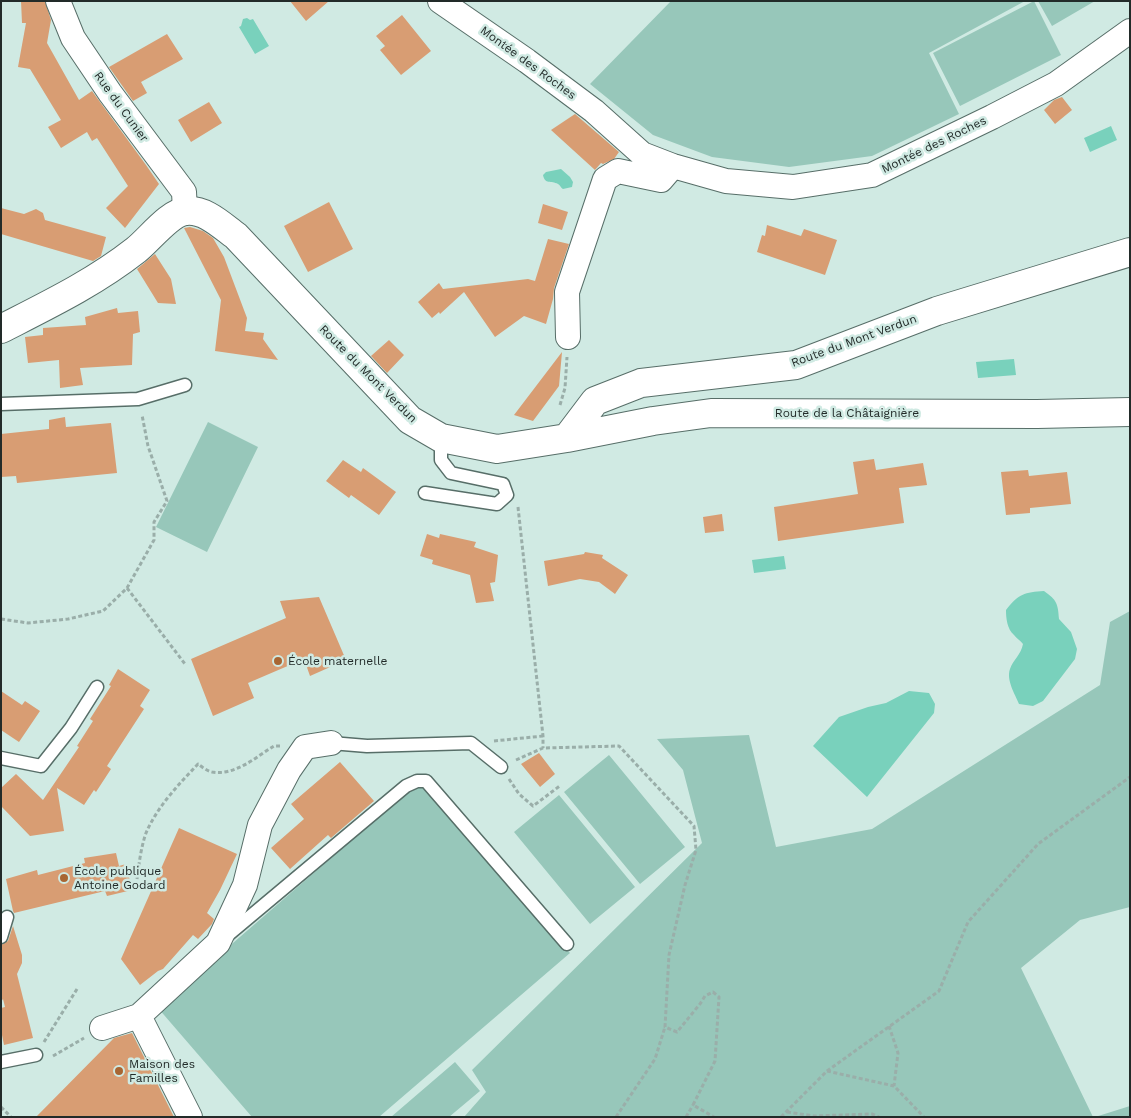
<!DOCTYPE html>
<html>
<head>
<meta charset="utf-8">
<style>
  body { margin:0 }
  #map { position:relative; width:1131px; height:1118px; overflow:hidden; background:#d0eae3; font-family:"Work Sans",sans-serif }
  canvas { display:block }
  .frame { position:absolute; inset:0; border:2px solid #222b29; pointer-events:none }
</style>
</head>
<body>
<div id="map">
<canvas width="1131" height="1118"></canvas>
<div class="frame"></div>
</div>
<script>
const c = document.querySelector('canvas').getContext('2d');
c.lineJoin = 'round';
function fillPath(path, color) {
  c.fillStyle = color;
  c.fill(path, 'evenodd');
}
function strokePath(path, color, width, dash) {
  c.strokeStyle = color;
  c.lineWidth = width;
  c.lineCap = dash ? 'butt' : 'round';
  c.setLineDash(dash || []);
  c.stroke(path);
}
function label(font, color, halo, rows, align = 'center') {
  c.font = font + ' "Work Sans",sans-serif';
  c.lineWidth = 5;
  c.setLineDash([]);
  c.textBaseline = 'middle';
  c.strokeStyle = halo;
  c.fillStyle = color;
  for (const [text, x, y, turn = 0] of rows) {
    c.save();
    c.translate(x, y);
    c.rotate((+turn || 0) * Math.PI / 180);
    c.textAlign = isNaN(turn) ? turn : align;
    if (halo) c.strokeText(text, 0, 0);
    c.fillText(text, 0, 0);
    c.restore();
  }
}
const green = new Path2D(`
  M671,1h354l-96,52 30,61 -87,42 -83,11 -77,-10 -59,-22 -63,-51z
  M1034,1l27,54 -101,51 -27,-53z
  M1038,1h57l-43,25z
  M208,422l50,25 -51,105 -51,-25z
  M1130,611v296l-50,13 -59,48 72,149h-629l22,-25 -14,-22 230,-227 -19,-73 -26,-31 92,-4 27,112 96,-18 228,-144 10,-63z
  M609,755l76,92 -45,37 -76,-92z
  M421,780l149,173 -191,164h-127l-94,-109z
  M559,795l76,92 -45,37 -76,-92z
  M455,1062l25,29 -31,26h-58z
  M1130,1106v11h-35z`);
const water = new Path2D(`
  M247,18l3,2 3,-1 16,27 -14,8 -16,-27 2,-1 2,-7z
  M1111,126l6,14 -27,12 -6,-14z
  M561,169l9,8 3,5 -1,5 -9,2c-2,-1 -3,-4 -5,-5 -7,-4 -13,1 -15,-9l3,-3z
  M1014,359l2,16 -38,3 -2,-16z
  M784,556l2,13 -32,4 -2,-13z
  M1044,591c13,9 14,13 15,28l12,13 6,17 -2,10 -32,42 -10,5 -14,-2c-4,-10 -13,-24 -9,-35 3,-9 11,-14 13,-25 -3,-4 -6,-5 -9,-9 -7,-6 -8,-17 -8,-25 12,-16 19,-18 38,-19z
  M909,691l20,2 6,11 -1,9 -67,84 -54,-51 26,-29 29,-10 18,-4z`);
const building = new Path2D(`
  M21,1h24l6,19 -4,23 32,57 13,-9 54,74 13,19 -34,44 -19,-20 22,-22 -31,-48 -5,3 -5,-9 -26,16 -13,-21 13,-7 -31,-51 -12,-2 8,-44h-4z
  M290,1h39l-23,20z
  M402,15l29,36 -30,24 -21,-25 5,-4 -9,-10z
  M167,34l16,25 -42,23 6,11 -14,8 -24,-34z
  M1062,97l10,13 -17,14 -11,-14 10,-10z
  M209,102l13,21 -31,19 -13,-22z
  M575,114l44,38 -5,7 -11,5 -2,-1 -6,7 -44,-40z
  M329,202l24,47 -45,23 -24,-46z
  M543,204l25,8 -6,18 -24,-7z
  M1,208l23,6 12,-5 7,4 2,7 61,17 -5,19 -8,5 -92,-27z
  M767,225l34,11 3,-7 33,11 -12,35 -68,-23 5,-17 3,1z
  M190,227l13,4 10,7 11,19 23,61 -2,13 19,2 -1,6 15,21 -63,-9 6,-51 -37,-72z
  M548,239l21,5 -15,44 -1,11 -7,25 -22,-8 -29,21 -31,-45 -24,22 -1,-2 -7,6 -14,-16 21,-19 4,6 85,-10 7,2z
  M155,254l16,25 5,25 -18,-1 -21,-34z
  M117,308l1,5 20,-2 2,21 -7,2 -1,31 -52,3 3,17 -23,3 -1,-28 -31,3 -3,-26 18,-2v-7l43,-3 -1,-8z
  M389,340l15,15 -17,18 -16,-17z
  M562,352l-3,34 -26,35 -19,-6z
  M65,417l1,10 45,-4 6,50 -100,10 -1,-7 -15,1v-43l48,-5v-9z
  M874,459l2,11 47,-7 4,22 -28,3 5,35 -126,18 -4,-34 84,-13 -5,-32z
  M343,460l18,12 2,-4 33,24 -17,23 -28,-20 -2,3 -23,-17z
  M1028,470l1,6 38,-4 4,32 -41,4v5l-24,2 -5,-43z
  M722,514l2,17 -19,2 -2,-16z
  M427,534l12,4 1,-4 36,8 -2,5 24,8 -3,27 -5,1 4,18 -18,2 -6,-28 -38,-11 1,-4 -13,-4z
  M585,552l18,3 -1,3 26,17 -13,19 -16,-12 -19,-3 -32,7 -4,-25 40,-7z
  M319,597l27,63 -36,16 -6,-17 -56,24 6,15 -41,18 -22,-57 95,-41 -6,-17z
  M118,669l32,21 -10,16 4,3 -37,57 4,3 -15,23 -2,-2 -10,15 -27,-17 7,43 -34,5 -29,-30v-18l15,-14 27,26 36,-53 -2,-1 16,-25 -3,-2 21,-33 -2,-1z
  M1,691l21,14 3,-4 15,10 -21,31 -18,-12z
  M539,753l16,21 -15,13 -19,-23z
  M340,762l34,39 -43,37 -3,-3 -38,34 -19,-21 33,-29 -13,-15z
  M179,828l58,26 -17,36 -13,23 7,6 -2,5 -14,15 -5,-4 -30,34 -5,2 -18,14 -19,-26z
  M116,853l3,13 7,-2 6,26 -25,6 -2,-5 -91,22 -1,-2 -7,-32 31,-9 1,5 47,-12 -1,-5z
  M13,926l9,29v8l-5,11 16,64 -29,7 -3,-15v-22l4,-1 -2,-8 -2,3v-57l7,-4z
  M132,1033l42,84h-138l78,-79z`);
const path = new Path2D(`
  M560,405l5,-17 2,-31
  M518,507l25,229v12
  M127,588l58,76
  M1,619l27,4 40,-4 35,-8 24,-23 27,-48v-18l13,-21 -19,-55 -6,-31
  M494,741l49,-5
  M516,760l27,-12 76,-2 75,80 2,24 -11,35 -16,70 -4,72 12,5 23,-28 5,-8 8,-4 6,5 -4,64 -22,44 21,12
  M509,779l10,15 14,12 28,-21
  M137,879c2,-15 4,-32 9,-46 11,-26 33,-49 52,-69 4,3 9,7 14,8 23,4 44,-15 62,-26h6
  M889,1026l9,27 -4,33
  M44,1042l33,-53
  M53,1056l31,-18
  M827,1071l67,15 30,31
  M1,1107l10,10
  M787,1112l27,4 58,-2 7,3
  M616,1117l39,-58 10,-32
  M686,1117l7,-12
  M781,1117l46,-46 112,-80 29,-69 70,-78 92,-67`);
const service = new Path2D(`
  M1,404l137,-5 47,-14
  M425,493l72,11 10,-9 -4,-11 -52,-11 -10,-13v-22
  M331,743l36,3 104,-3 30,24
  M1,758l40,8 30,-38 26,-41
  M228,935l178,-149 11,-5h9l141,163
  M1,937l6,-20
  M1,1062l35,-7`);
const minor = new Path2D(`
  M58,1l15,37 37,55 74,99 1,19
  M440,1l87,60 67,50 48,43 31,12 53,15 67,6 79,-12 120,-58 64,-33 74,-53
  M568,337l-1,-45 38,-113 13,-8 43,9 12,-14
  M139,1016l51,101
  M102,1028l37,-12 79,-73 27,-58 15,-60 29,-55 16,-23 26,-4`);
const tertiary = new Path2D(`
  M1,329c47,-24 93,-46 135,-79 12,-9 34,-38 50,-39 19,-2 35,14 50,25l174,184 31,18 56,11 70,-11 86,-17 58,-8 326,1 93,-2
  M567,438l28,-37 46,-18 155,-18 141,-54 193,-59`);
const markers = [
  [278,661,5,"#a86633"],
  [64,878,5,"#a86633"],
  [119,1071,5,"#a86633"]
];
const streetNames = [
  ["Montée des Roches",528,63,36],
  ["Rue du Cunier",121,107,54],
  ["Montée des Roches",934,145,-26],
  ["Route du Mont Verdun",854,341,-20],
  ["Route du Mont Verdun",368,374,45],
  ["Route de la Châtaignière",847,413]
];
const poiNames = [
  ["École maternelle",288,661],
  ["École publique",74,871],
  ["Antoine Godard",74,885],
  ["Maison des",129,1064],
  ["Familles",129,1078]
];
fillPath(green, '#97c7ba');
fillPath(water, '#79d1bc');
fillPath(building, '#d89d73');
strokePath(service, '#576e68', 15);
strokePath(minor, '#576e68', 26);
strokePath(tertiary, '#576e68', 30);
strokePath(path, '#9aaea9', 3, [4, 2.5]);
strokePath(service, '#fff', 12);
strokePath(minor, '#fff', 24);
strokePath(tertiary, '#fff', 28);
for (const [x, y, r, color] of markers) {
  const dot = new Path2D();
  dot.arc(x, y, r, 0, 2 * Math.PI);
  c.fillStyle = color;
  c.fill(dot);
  strokePath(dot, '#d0eae3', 2);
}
label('12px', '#222b29', '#d0eae3', streetNames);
label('12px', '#222b29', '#d0eae3', poiNames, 'left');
</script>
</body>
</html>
